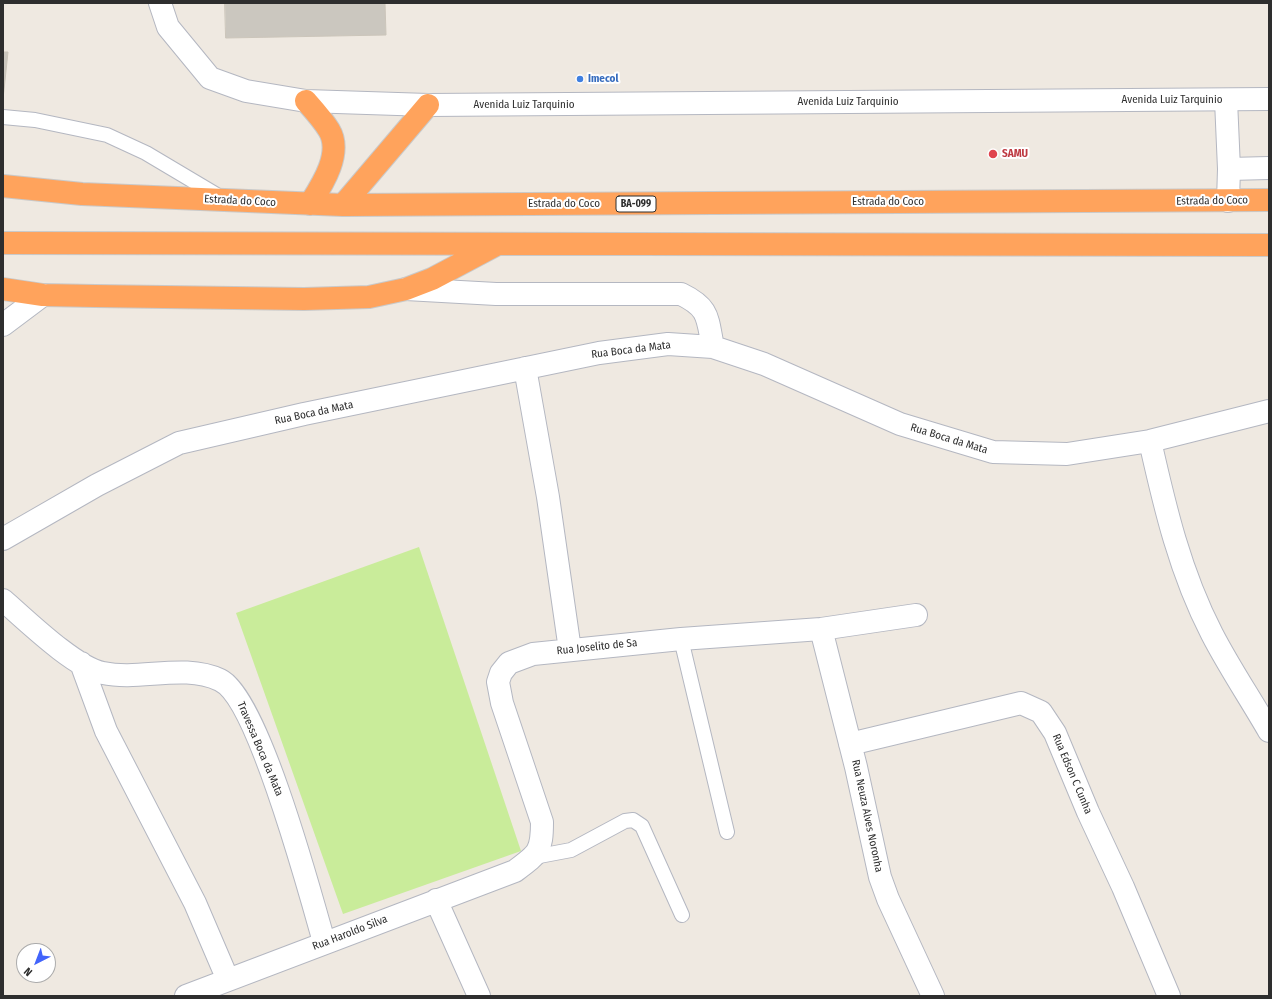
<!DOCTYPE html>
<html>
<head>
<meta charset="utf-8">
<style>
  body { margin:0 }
  #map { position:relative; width:1272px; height:999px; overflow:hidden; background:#efe9e1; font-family:"Fira Sans Condensed",sans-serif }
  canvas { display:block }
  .frame { position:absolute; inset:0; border:4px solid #2e2e2e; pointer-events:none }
  .north { position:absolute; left:16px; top:943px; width:40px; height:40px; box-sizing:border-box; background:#fff; border:1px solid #ababab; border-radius:50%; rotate:222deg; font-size:11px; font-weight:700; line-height:16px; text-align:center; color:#2e2e2e }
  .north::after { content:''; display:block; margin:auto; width:14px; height:18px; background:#4264fb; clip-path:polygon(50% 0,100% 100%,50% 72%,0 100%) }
</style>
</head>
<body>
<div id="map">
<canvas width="1272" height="999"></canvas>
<div class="frame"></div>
<div class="north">N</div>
</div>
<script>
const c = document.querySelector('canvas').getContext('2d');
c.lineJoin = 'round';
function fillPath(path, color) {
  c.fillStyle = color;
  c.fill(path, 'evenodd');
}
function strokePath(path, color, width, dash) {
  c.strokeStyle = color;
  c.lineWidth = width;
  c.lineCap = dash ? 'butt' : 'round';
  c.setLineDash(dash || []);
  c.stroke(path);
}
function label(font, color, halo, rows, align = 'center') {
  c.font = font + ' "Fira Sans Condensed",sans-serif';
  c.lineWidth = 4;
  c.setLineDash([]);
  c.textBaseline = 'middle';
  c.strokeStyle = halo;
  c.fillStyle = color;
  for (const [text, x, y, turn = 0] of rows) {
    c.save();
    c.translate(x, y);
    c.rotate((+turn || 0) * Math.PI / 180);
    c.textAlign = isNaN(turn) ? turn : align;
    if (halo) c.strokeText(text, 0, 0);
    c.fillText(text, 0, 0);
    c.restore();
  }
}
const pitch = new Path2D(`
  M419,547l102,304 -178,63 -107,-301z`);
const building = new Path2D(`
  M225,3h160l1,32 -160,3z
  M3,52h5l-5,47z`);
const lane = new Path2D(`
  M3,117l32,3 72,15 39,18 74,44
  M681,639l46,193
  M534,857l37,-7 54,-29 8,-1 9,6 40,89`);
const street = new Path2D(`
  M1226,100l3,69 -1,32
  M1229,169l40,-1
  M406,289l90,5h185c29,14 26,24 32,53
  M525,368l23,129 22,153
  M1150,441c15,67 30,131 62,193 17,33 38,64 57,97
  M3,539l94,-54 82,-42 125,-29 295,-61 69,-9 45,3 51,17 136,60 93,28 74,2 83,-13 119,-30
  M3,600c22,19 72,68 100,73 38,8 80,-10 117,7 38,18 91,216 104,262
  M821,629l35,138 24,110 8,22 45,97
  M81,663l25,68 89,172 33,77
  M850,744l171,-41 20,9 14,21 33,79 35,75 46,109
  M436,900l43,96
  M186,996l329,-125c23,-17 27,-19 27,-49l-40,-119 -4,-21 3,-9 8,-10 24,-9 148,-15 140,-10 95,-14`);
const secondary = new Path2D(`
  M160,3l8,24 42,51 36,13 60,10 122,4 841,-6
  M3,325l40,-30`);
const highway = new Path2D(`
  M306,101c8,9 17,19 23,29 14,23 -7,55 -19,74
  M3,186l79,8 261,11 926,-5
  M343,205l85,-100
  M3,243l1266,2
  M3,289l40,6 52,1 209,3 65,-2 37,-8 26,-10 64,-34`);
const markers = [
  [580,79,4,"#3f7fe0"],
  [993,154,5,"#e0444e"]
];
const shields = [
  [636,204,40]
];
const shieldNames = [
  ["BA-099",636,204]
];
const shopNames = [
  ["Imecol",588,79]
];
const streetNames = [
  ["Avenida Luiz Tarquinio",1172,100],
  ["Avenida Luiz Tarquinio",848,102],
  ["Avenida Luiz Tarquinio",524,105],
  ["Estrada do Coco",240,201,3],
  ["Estrada do Coco",1212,201,-1],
  ["Estrada do Coco",888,202],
  ["Estrada do Coco",564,204],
  ["Rua Boca da Mata",631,350,-7],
  ["Rua Boca da Mata",314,413,-12],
  ["Rua Boca da Mata",949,439,17],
  ["Rua Joselito de Sa",597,647,-6],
  ["Travessa Boca da Mata",260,749,67],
  ["Rua Edson C Cunha",1072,774,67],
  ["Rua Neuza Alves Noronha",867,816,78],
  ["Rua Haroldo Silva",350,933,-21]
];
const healthNames = [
  ["SAMU",1002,154]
];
fillPath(pitch, '#c9ec9a');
fillPath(building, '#cbc7bf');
strokePath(building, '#cbc5ba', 1);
strokePath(lane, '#b4b7c1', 16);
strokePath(street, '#b4b7c1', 24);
strokePath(secondary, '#b4b7c1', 24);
strokePath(highway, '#c9c9c9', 24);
strokePath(lane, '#fff', 14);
strokePath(street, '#fff', 22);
strokePath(secondary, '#fff', 22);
strokePath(highway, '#ffa35c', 22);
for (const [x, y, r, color] of markers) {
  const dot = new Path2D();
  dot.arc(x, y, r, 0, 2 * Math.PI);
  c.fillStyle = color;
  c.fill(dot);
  strokePath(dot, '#fff', 1.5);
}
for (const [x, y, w] of shields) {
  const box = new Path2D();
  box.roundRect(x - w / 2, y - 8, w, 16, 3);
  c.fillStyle = '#fff';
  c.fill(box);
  strokePath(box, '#2e2e2e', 1);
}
label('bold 10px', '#2e2e2e', null, shieldNames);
label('bold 11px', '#366cbe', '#fff', shopNames, 'left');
label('11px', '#2e2e2e', '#fff', streetNames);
label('bold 11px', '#be3a42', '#fff', healthNames, 'left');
</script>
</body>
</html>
